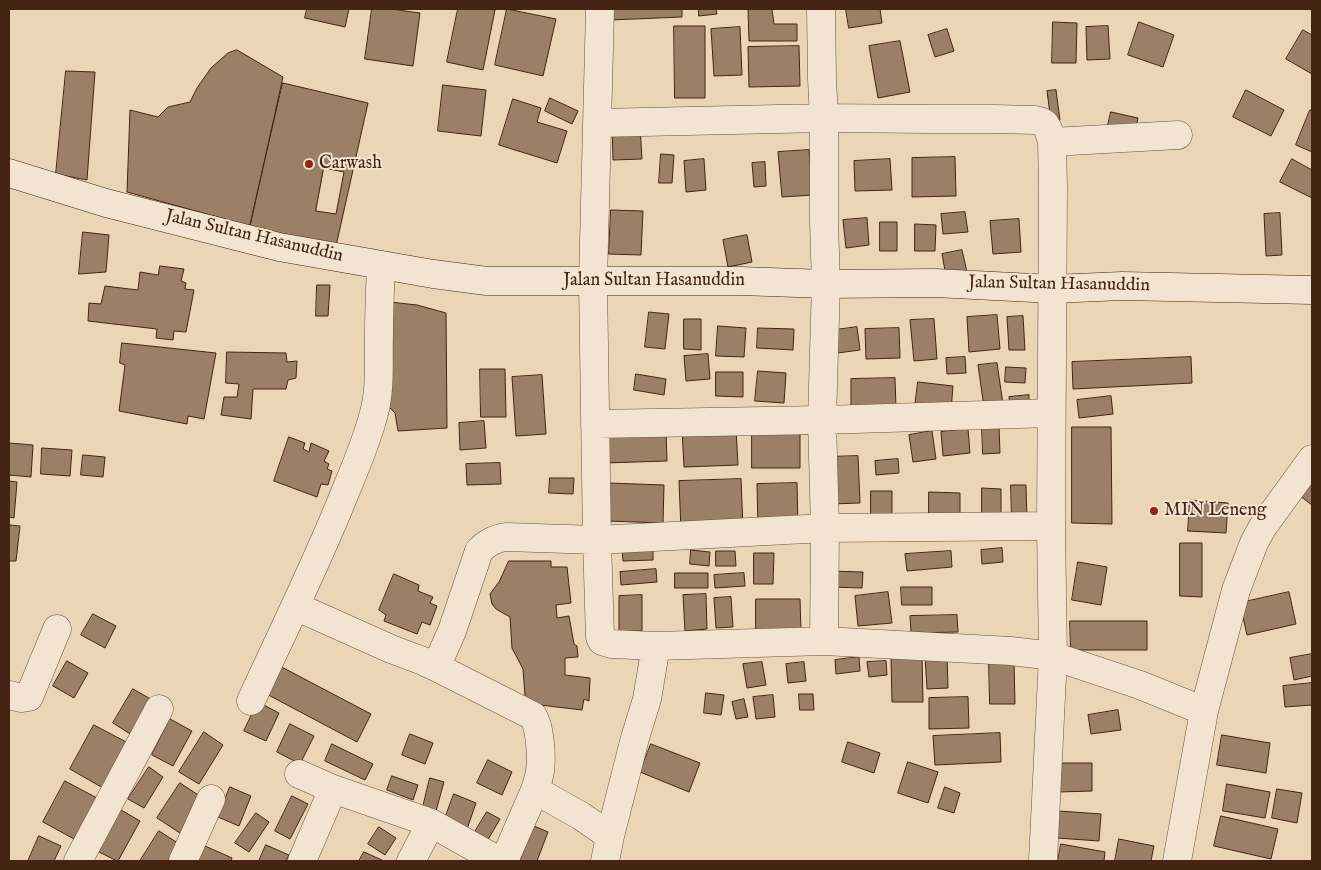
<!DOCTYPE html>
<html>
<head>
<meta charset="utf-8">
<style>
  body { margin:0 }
  #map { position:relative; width:1321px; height:870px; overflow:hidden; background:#ebd5b7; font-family:"IM FELL English",serif }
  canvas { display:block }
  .frame { position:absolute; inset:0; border:10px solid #442412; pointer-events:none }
</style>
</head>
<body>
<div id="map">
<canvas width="1321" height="870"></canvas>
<div class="frame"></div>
</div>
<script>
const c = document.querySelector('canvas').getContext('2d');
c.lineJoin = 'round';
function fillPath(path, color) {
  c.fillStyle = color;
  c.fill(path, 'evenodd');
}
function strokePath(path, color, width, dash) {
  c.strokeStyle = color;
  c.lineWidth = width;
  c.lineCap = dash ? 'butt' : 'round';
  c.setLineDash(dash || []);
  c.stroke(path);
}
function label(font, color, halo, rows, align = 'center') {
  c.font = font + ' "IM FELL English",serif';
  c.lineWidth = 4;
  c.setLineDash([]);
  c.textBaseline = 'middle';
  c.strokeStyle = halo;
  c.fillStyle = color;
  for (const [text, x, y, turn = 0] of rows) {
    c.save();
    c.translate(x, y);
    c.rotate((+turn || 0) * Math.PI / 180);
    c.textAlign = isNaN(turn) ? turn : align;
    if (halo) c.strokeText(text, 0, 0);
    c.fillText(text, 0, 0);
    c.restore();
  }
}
const building = new Path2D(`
  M307,9h42l-4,18 -40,-9z
  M372,9h19l29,4 -7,53 -48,-7z
  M458,9h30l7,1 -12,60 -36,-8z
  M507,9l49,10 -13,57 -48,-11z
  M610,9h72v8l-72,3z
  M699,9h17l1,5 -18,2z
  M772,9l2,15h23v17h-48l-1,-31z
  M846,9h34l2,14 -33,5z
  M1053,22l24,1 -1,40h-24z
  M1139,22l35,13 -11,32 -35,-12z
  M674,26h31v72h-30z
  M1108,26l2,33 -23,1 -1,-33z
  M740,27l2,48 -28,1 -3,-47z
  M947,29l7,22 -19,6 -7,-22z
  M1303,30l9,5v39l-26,-15z
  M900,41l10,51 -32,6 -9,-52z
  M799,46l1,40 -51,1 -1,-40z
  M237,50l46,27 -33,149 -123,-34 3,-82 28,7 10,-10 22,-5 7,-14 14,-20 17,-15z
  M66,71l29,1 -8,108 -31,-6z
  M283,83l85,20 -32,143 -86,-20z
  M443,85l43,5 -5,46 -43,-5z
  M1056,90l4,30 -9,1 -4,-30z
  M1246,90l38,20 -13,26 -38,-19z
  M550,98l28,13 -6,13 -27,-13z
  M513,99l28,9 -4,14 30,9 -10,32 -58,-18z
  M1310,110h2v42l-16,-7z
  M1111,112l27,6 -3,13 -27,-6z
  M640,125l2,34 -29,1 -1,-34z
  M809,150l4,45 -31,2 -4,-45z
  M661,154l13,1 -2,28h-13z
  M955,157l1,39 -44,1v-39z
  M704,159l2,31 -20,2 -2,-31z
  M890,159l2,31 -37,1 -1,-30z
  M1292,159l20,11v28l-32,-16z
  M765,162l1,24 -12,1 -2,-24z
  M324,168l20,4 -8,42 -20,-3z
  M611,210l32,1 -2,44 -32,-1z
  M965,212l3,20 -25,2 -2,-20z
  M1280,213l2,42 -16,1 -2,-42z
  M867,218l2,27 -23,3 -3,-28z
  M1019,219l2,33 -28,2 -3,-33z
  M880,222h17v29h-17z
  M915,224l21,1 -1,26h-20z
  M83,232l26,3 -3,37 -27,2z
  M747,235l5,27 -24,5 -5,-27z
  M962,250l5,22 -21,4 -4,-22z
  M160,266l24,3 -3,12 5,2 -1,6 9,1 -8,42 -12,-1 -1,9 -17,-2 1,-9 -69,-8 1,-18 12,1 4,-18 33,4 2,-18 18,3z
  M317,285h13l-2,31h-12z
  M381,301l36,4 29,8 1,115 -49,3 -3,-18 -9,-9z
  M649,312l20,2 -4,35 -20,-2z
  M997,315l3,34 -31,3 -2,-35z
  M1023,316l2,34h-16l-2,-33z
  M684,319h17v31l-17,-1z
  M934,319l3,40 -23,2 -4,-41z
  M718,326l28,2 -2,29 -28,-1z
  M857,327l3,23 -30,4 -2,-23z
  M758,328l36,1 -1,21 -36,-2z
  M899,328l1,30 -34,1 -1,-30z
  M122,343l94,10 -12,66 -16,-3 -1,8 -68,-13 6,-46 -5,-2z
  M227,352l59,1 1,9 10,-1 -1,17 -8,2 -2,9h-33l-2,30 -30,-4 3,-18h13l2,-13 -13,-1z
  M708,354l2,25 -24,2 -2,-25z
  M965,357l1,16 -19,1 -1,-16z
  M1191,357l1,26 -119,6 -1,-27z
  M997,363l6,41 -19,3 -6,-42z
  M1006,367l20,1 -1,15 -20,-1z
  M480,369h25l1,48h-25z
  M758,371l28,2 -2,30 -29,-2z
  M716,372h27v25l-27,-1z
  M636,374l30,5 -2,16 -30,-5z
  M542,375l4,59 -30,2 -4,-59z
  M895,378l1,30h-45v-29z
  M918,382l35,4 -2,25 -36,-4z
  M1029,395v12l-19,1 -1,-11z
  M1111,396l2,18 -34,4 -2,-18z
  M484,421l2,27 -26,2 -1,-27z
  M736,427l2,38 -54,2 -2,-38z
  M982,427h17l1,26 -17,1z
  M1072,427h39l1,97 -40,-1z
  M968,429l2,24 -27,3 -2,-24z
  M666,431l1,30 -63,2 -2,-29z
  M932,431l4,28 -23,3 -4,-27z
  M752,432h48v36h-48z
  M289,437l16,6 -2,6 6,3 2,-9 18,8 -5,10 5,3 -2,5 5,2 -4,14 -7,-1 -4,13 -43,-16z
  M9,443l24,2 -2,32 -22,-2z
  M42,448l30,2 -2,26 -29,-2z
  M83,455l22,2 -2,20 -22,-2z
  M858,456l2,47 -30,1 -2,-47z
  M898,459l1,14 -23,2 -1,-14z
  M500,463l1,21 -34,1 -1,-21z
  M550,478h24l-1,16 -24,-1z
  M741,479l2,49 -62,2 -2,-49z
  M1312,480v25l-12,-9z
  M9,481l8,1 -3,36 -5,-1z
  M609,483l55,2 -1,38 -56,-2z
  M797,483l1,45 -40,1 -1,-45z
  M1011,485h15l1,37h-15z
  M982,488l19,1v34h-19z
  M871,491h21v36h-21z
  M929,492l31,1v31l-31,-1z
  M1190,500l38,3 -2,30 -38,-2z
  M9,525l11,1 -4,35h-7z
  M1180,543h22v54l-22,-1z
  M1002,548l1,14 -21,2 -1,-14z
  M653,549v11l-30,1 -1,-11z
  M691,550l19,2 -1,14 -19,-2z
  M716,551h19l1,15h-20z
  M951,551l1,16 -45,4 -2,-17z
  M754,553h20l-1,31h-19z
  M509,561h42v6h16l4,36 -15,2 1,13 12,-2 5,28 3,2 1,11 -13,1v17l25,3 -1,23 -5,-2 -2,11 -42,-5 -14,5 -3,-41 -11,-21 -2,-31 -14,-8 -4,-5 -2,-10 9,-12z
  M1078,562l29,5 -6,38 -29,-5z
  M656,569l1,13 -36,3 -1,-13z
  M829,571l34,1 -1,16 -33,-1z
  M675,573h33v15h-33z
  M744,573l1,13 -30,2 -1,-13z
  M394,574l25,11 -1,6 15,6 -3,6 7,3 -7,19 -8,-3 -5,12 -33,-13 2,-6 -7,-5z
  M901,587h31v18h-30z
  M888,592l4,31 -34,3 -3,-30z
  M1289,592l7,32 -49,11 -7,-32z
  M706,594l1,35 -22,2 -2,-36z
  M642,595v36h-23v-35z
  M731,597l2,30 -17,1 -2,-30z
  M756,599h44l1,33 -45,1z
  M93,614l23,12 -11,22 -24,-13z
  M957,615l1,17 -47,1 -1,-17z
  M1070,621h77v29h-76z
  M1312,654v22l-18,4 -4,-22z
  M922,655l1,47h-31l-1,-46z
  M947,655l1,33 -21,1 -2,-33z
  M859,657l1,14 -24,3 -1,-14z
  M67,661l21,12 -14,25 -21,-12z
  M886,661l1,14 -18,2 -2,-15z
  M762,662l4,23 -19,3 -4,-24z
  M804,662l2,19 -18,2 -2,-19z
  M274,663l97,51 -14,28 -98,-52z
  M989,663h25l1,41h-25z
  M1312,683v22l-27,2 -2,-21z
  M133,689l23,13 -21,35 -22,-14z
  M706,693l18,2 -3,20 -17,-2z
  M799,694h14l1,16h-14z
  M773,695l2,22 -19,2 -3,-22z
  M968,697l1,31 -40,1v-31z
  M744,699l4,18 -12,2 -4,-17z
  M258,702l21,11 -13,28 -22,-10z
  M1118,710l3,20 -30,4 -3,-19z
  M170,719l22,12 -19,35 -21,-11z
  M290,724l24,12 -14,28 -23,-12z
  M94,725l34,18 -25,45 -33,-19z
  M204,732l19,13 -24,39 -20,-12z
  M1000,733l1,29 -66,3 -2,-29z
  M410,734l23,9 -8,21 -23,-9z
  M1222,735l48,8 -4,30 -49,-8z
  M848,742l32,11 -6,20 -32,-11z
  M332,744l41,20 -8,16 -40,-19z
  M651,744l49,19 -11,29 -49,-20z
  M488,760l24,12 -10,23 -25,-12z
  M908,762l30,10 -10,31 -30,-10z
  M1059,763h33v28l-33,1z
  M149,767l14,10 -19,31 -16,-9z
  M392,776l26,9 -5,15 -26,-10z
  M430,778l14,4 -8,29 -13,-4z
  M65,781l32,17 -23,41 -31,-17z
  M180,783l26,17 -23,35 -26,-17z
  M1227,784l43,8 -5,26 -42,-7z
  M230,787l21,9 -12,30 -21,-9z
  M945,787l15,6 -6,20 -16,-5z
  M1277,789l25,4 -5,30 -25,-5z
  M454,794l22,9 -9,26 -23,-8z
  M292,796l16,8 -18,35 -15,-8z
  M121,810l19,11 -22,40h-1l-18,-9z
  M1059,811l42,3 -2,27 -42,-3z
  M487,812l13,7 -14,24 -13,-8z
  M256,813l13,9 -20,30 -14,-9z
  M1221,816l57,13 -7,30 -57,-13z
  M534,826l14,6 -11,29h-17z
  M379,827l17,11 -11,17 -17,-11z
  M159,831l22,14 -11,16h-30z
  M39,836l22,10 -7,15h-26z
  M1119,839l35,7 -3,15h-36z
  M1061,844l44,8 -1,9h-46z
  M266,845l23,10 -3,6h-27z
  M205,846l27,12 -1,3h-33z
  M364,852l20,9h-25z`);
const minor = new Path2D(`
  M600,9l-7,273 4,258 3,97 2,4 10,3 44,2 168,-5 1,-113 -3,-108 4,-136 -2,-62v-104l-2,-39 -1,-70
  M597,123l227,-5 104,1h66l41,1 7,2 3,2 3,5 4,13
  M595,424l227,-4 229,-7
  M295,606l96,43 32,12 13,6 16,-36 27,-80c9,-9 15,-12 27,-14l91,3 228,-12 226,-2
  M824,641l187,10 42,5 -10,205
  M436,667l97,49c7,11 9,40 7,55 -1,6 -3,13 -5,19
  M9,695l13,3 7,-1 28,-68
  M251,701c31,-68 65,-136 93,-206 11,-27 23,-54 30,-82 7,-26 4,-53 5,-79 0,-23 1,-45 2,-68
  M1204,711l32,-121 18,-47 8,-15 50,-69
  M299,774l34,15 98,34 68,38
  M78,861l81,-152
  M183,861l28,-62
  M302,861l31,-72
  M411,861l20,-38
  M504,861l31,-71 46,26 29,20
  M605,861l5,-25 25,-98 12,-39 9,-53
  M1177,861l27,-150 -64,-26 -87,-29 -2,-130 2,-338 -1,-46 126,-7`);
const secondary = new Path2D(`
  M9,173l97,30 173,44 154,27 54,7h253l86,3 109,-1 118,6 69,-3 190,4`);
const markers = [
  [309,164,5,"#8f2418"],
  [1154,511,5,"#8f2418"]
];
const poiNames = [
  ["Carwash",319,164],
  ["MIN Leneng",1164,511]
];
const streetNames = [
  ["Jalan Sultan Hasanuddin",254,237,13],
  ["Jalan Sultan Hasanuddin",654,281],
  ["Jalan Sultan Hasanuddin",1059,285,1]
];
fillPath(building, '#9b8068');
strokePath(building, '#442412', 1);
strokePath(minor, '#6e503b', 29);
strokePath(secondary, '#442412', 29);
strokePath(minor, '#f2e4d0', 28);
strokePath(secondary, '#f2e4d0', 28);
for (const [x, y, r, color] of markers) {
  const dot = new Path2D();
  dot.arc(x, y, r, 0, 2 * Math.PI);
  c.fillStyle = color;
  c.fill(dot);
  strokePath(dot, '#f2e4d0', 2);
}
label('18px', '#442412', '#f2e4d0', poiNames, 'left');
label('18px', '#442412', '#f2e4d0', streetNames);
</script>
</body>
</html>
